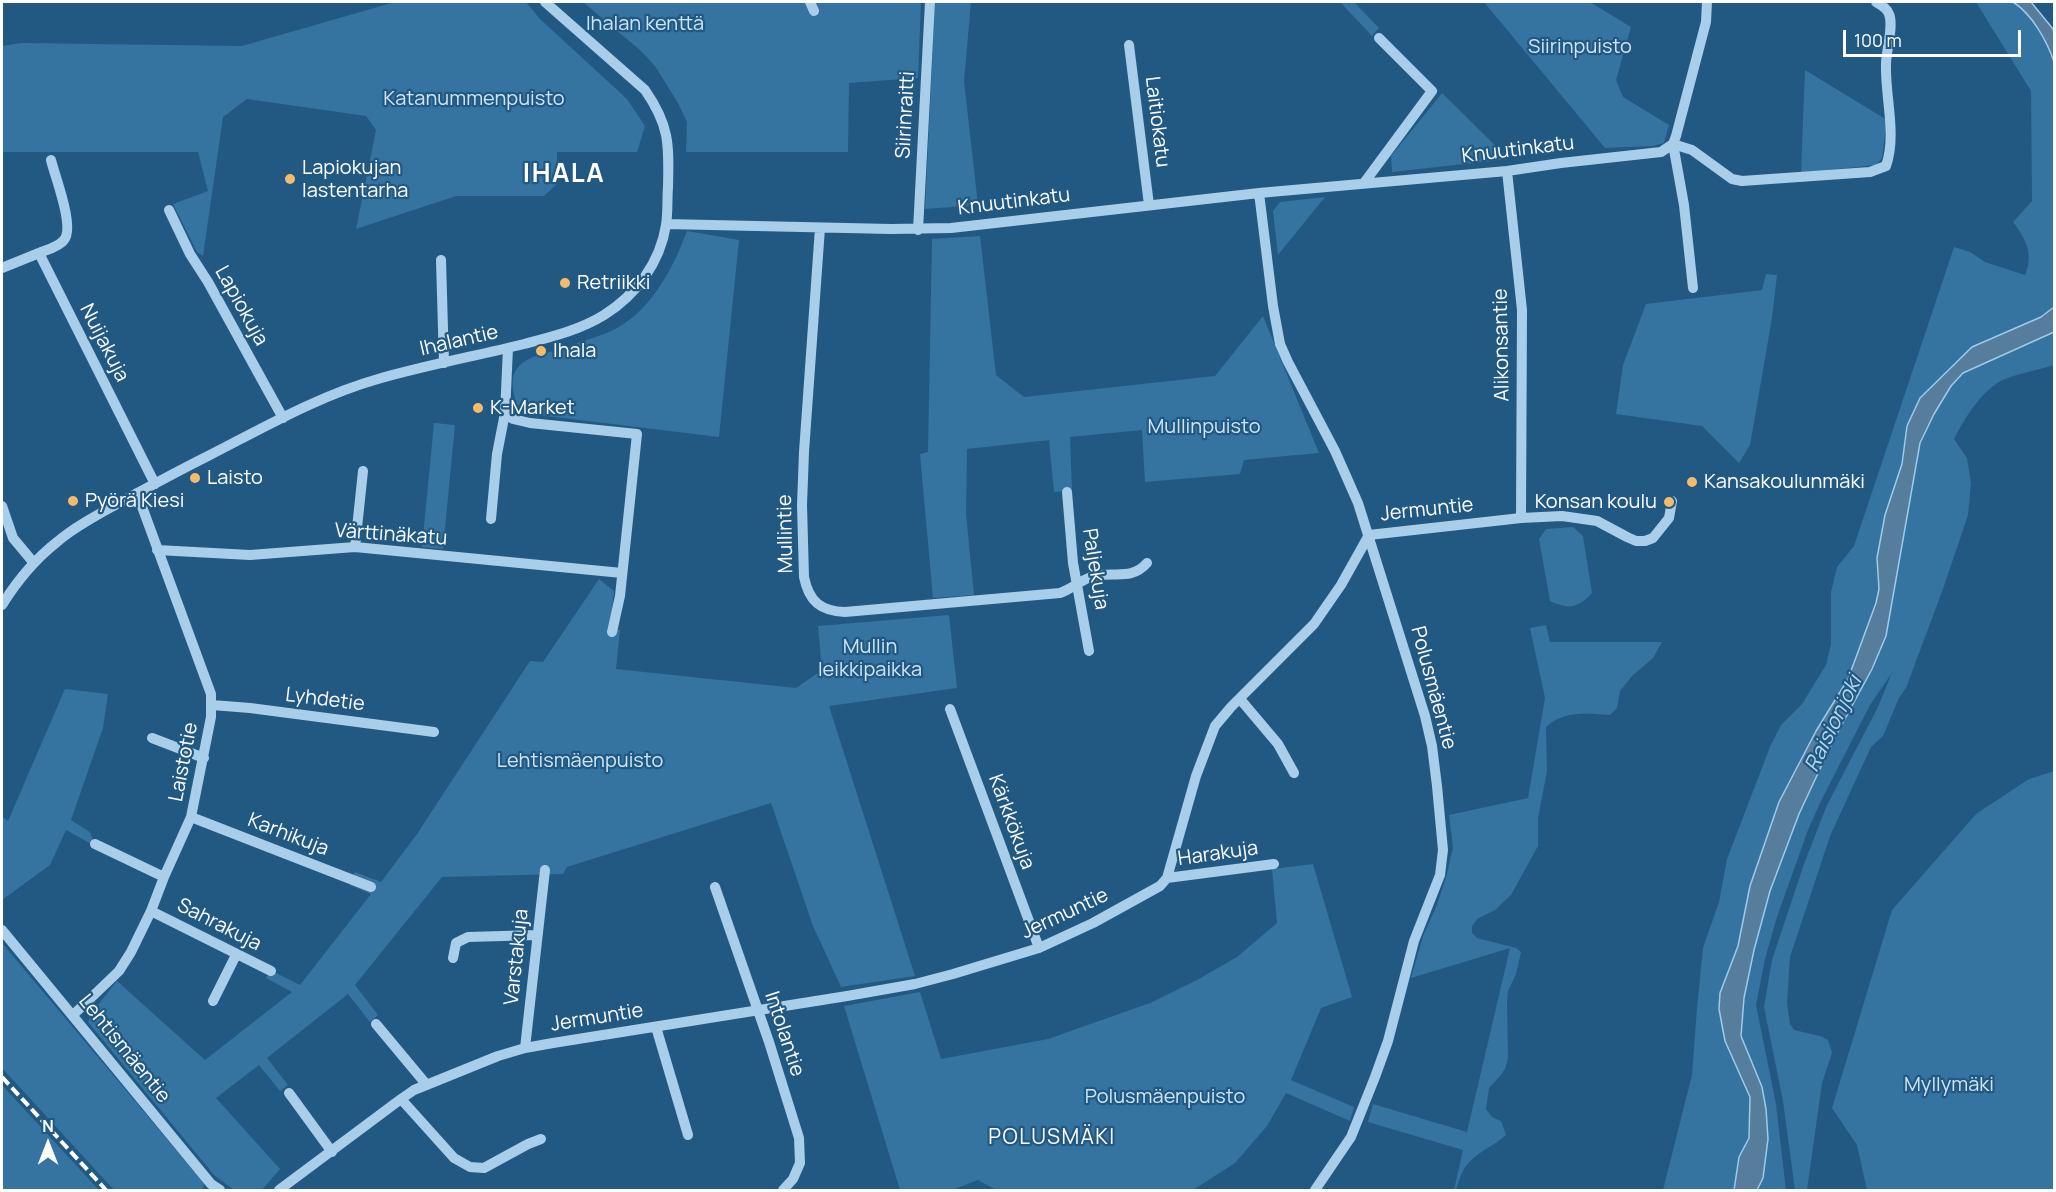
<!DOCTYPE html>
<html>
<head>
<meta charset="utf-8">
<style>
  body { margin:0 }
  #map { position:relative; width:2056px; height:1192px; overflow:hidden; background:#215983; font-family:Manrope,sans-serif }
  canvas { display:block }
  .frame { position:absolute; inset:0; border:3px solid #fff; pointer-events:none }
  .north { position:absolute; left:18px; top:1114px; width:60px; height:60px; -webkit-text-stroke:4px #215983; paint-order:stroke; rotate:0deg; font-size:16px; font-weight:700; line-height:24px; text-align:center; color:#fff }
  .north::after { content:''; display:block; margin:auto; width:21px; height:27px; background:#fff; clip-path:polygon(50% 0,100% 100%,50% 72%,0 100%) }
  .scale { position:absolute; left:1843px; top:30px; width:178px; height:27px; box-sizing:border-box; border:3px solid #fff; border-top:0; padding-left:8px; font-size:18px; line-height:21px; white-space:nowrap; color:#fff; -webkit-text-stroke:4px #215983; paint-order:stroke }
</style>
</head>
<body>
<div id="map">
<canvas width="2056" height="1192"></canvas>
<div class="frame"></div>
<div class="north">N</div>
<div class="scale">100 m</div>
</div>
<script>
const c = document.querySelector('canvas').getContext('2d');
c.lineJoin = 'round';
function fillPath(path, color) {
  c.fillStyle = color;
  c.fill(path, 'evenodd');
}
function strokePath(path, color, width, dash) {
  c.strokeStyle = color;
  c.lineWidth = width;
  c.lineCap = dash ? 'butt' : 'round';
  c.setLineDash(dash || []);
  c.stroke(path);
}
function label(font, color, halo, rows, align = 'center') {
  c.font = font + ' Manrope,sans-serif';
  c.lineWidth = 4.5;
  c.setLineDash([]);
  c.textBaseline = 'middle';
  c.strokeStyle = halo;
  c.fillStyle = color;
  for (const [text, x, y, turn = 0] of rows) {
    c.save();
    c.translate(x, y);
    c.rotate((+turn || 0) * Math.PI / 180);
    c.textAlign = isNaN(turn) ? turn : align;
    if (halo) c.strokeText(text, 0, 0);
    c.fillText(text, 0, 0);
    c.restore();
  }
}
const green = new Path2D(`
  M395,2h131l14,17 87,80 18,27 -8,26h-80v32l-13,12h-88l-100,33 20,-99 -10,-14 -119,-17 -24,18 -20,139 -6,-4 -24,-48 35,-13 -10,-39h-196v-106l19,-3 221,3z
  M583,2h338l-3,76 -69,5 -1,69h-162l1,-30 -9,-19 -23,-37 -14,-15z
  M935,2h36l-7,79 14,124 -53,4z
  M1340,2h14l25,26 -7,8z
  M1484,2h106l41,25 -15,53 7,17 46,28 -5,18 -11,3 -48,2z
  M1976,2c11,0 29,-2 39,1 15,7 34,43 39,59v245l-13,10 -24,11 -97,70 -13,28 -5,38 -17,51 -8,43 2,31 -3,14 -28,76 -32,52 -37,71 -29,84 -12,60 -18,47 5,48 25,56 -1,41 -10,19 -5,33h-71l29,-115 5,-67 6,-60 16,-46 8,-43 43,-112 11,-22 21,-21 24,-39 5,-21v-52l6,-25 17,-21 100,-299 16,5 15,10 40,13c9,-22 1,-35 -12,-53l19,-21 -1,-110z
  M1805,70l82,50 -5,38 -6,7 -75,8z
  M1442,93l67,66 -117,13 -1,-16z
  M1325,197l-47,58 -5,-44 7,-9z
  M687,231l52,9 -20,197 -173,-21 -17,-4 -12,-6c-7,-23 -8,-39 16,-49 25,-8 51,-15 76,-25 40,-17 64,-63 78,-101z
  M980,236l16,139 28,22 191,-21 48,-60 56,137 -75,7 -4,14 -95,8 -3,-52 -72,7 2,53 -18,2 -5,-52 -82,9 -1,65 8,81 -41,3 -13,-144 8,-2 4,-213z
  M1766,274l11,1 -5,43 -22,127 -11,18 -37,-37 -86,-12 7,-49 23,-61 116,-14z
  M2054,332v33c-15,5 -34,8 -49,14 -23,10 -40,39 -51,60l13,19 4,25 -3,32 -25,74 -37,99 -7,10 -16,38 -12,11 -41,89 -40,121 -3,46 3,21 4,6 26,6 8,4 4,13 -10,30 -15,107h-12l-12,-89 -19,-94 8,-47 32,-96 23,-59 50,-96 15,-36 -22,32 -49,96 -13,29 -31,87 -12,42 -9,46 20,99 10,86h-29l6,-12 5,-39 -2,-30 -4,-22 -21,-51 3,-38 10,-48 16,-59 29,-77 34,-73 39,-72 14,-33 34,-193 14,-29 17,-28 12,-13z
  M434,423l21,2 -12,124 -21,-2z
  M1573,527l10,9 9,57c-14,15 -23,17 -42,8l-11,-62 7,-10z
  M599,579l15,12 -4,37 10,2 -4,39 180,19 26,-18 -4,-44 131,-11 8,73 -128,18 86,270 -74,11 -28,-61 -42,-123 -204,64 -4,7 -121,3 -87,108 23,30 -8,7 -22,-28 -81,64 21,27 -8,6 -21,-26 -43,33 64,71 -18,21h-28l-20,-15 -126,-153 5,-11 24,-30 88,79 87,-68 -26,-14 4,-8 30,15 71,-91 -21,-9 5,-13 26,10 36,-48 113,-173 13,1z
  M1546,625l4,17h112l-9,16 -21,18 -12,15 -3,17 -7,7c-24,-1 -45,-5 -64,12l1,44 -9,47v28l-27,49 -16,15 -18,9 -5,7v7l5,5 39,10 5,4 -5,22 -8,17 -1,10 1,57 -3,11 -5,7 -11,12 -3,21 6,8 9,4 5,14c-28,23 -39,17 -50,55h-2l9,-40 -95,-28 5,-18 94,28 43,-184 -99,30 12,-42 14,-31 10,-31 6,-27 -4,-32 79,-17 17,-100 -15,-70z
  M65,689l43,5 -5,34 -32,92 19,12 5,14 -29,-16 -16,35 -48,35v-83l6,4z
  M2054,771v419h-187l-10,-45 -25,-37 60,-198 84,-96 53,-35z
  M1313,864l39,133 -31,11 -30,72 63,27 -4,14 -64,-28 -19,33 -32,37 -42,27h-197l-18,-10 -26,10h-52l-56,-184 76,-14 21,67 107,-20 102,-36 47,-23 40,-23 40,-34 -5,-54z
  M2,943l202,240 -1,7h-89l-112,-122z
  M2,1085l97,105h-97z`);
const water = new Path2D(`
  M2013,2h18l22,27 1,4v29c-7,-21 -22,-48 -41,-60z
  M2054,307v25l-91,41 -12,13 -17,28 -14,29 -34,193 -14,33 -39,72 -34,73 -29,77 -16,59 -10,48 -3,38 21,51 4,22 2,30 -5,39 -6,12h-23l5,-33 10,-19 1,-41 -25,-56 -6,-32 1,-16 18,-47 12,-60 29,-84 37,-71 32,-52 28,-76 3,-14 -2,-31 8,-43 17,-51 5,-38 13,-28 52,-51 69,-30z`);
const minor = new Path2D(`
  M810,2l4,9
  M1129,45l20,160
  M1673,144l19,6 40,29 10,2 128,-9 16,-6c11,-32 -1,-68 0,-102 0,-13 8,-38 3,-50 -2,-6 -8,-9 -13,-12
  M1673,144l11,61 9,83
  M1507,171l15,139 -1,208
  M1364,183l68,-92 -53,-53
  M1259,193l14,113 7,38 8,18 47,89 23,52 67,213 7,30 5,40 6,64 -3,25 -26,66 -26,100 -13,36 -24,60 -36,53
  M169,210l21,44 18,28 75,136
  M666,224l225,5 60,-1 308,-35 248,-22 54,-8 100,-11 12,-8 3,-8 30,-114 1,-20
  M820,228l-16,224 -2,53 2,72c5,25 17,34 41,35l215,-19c12,-4 22,-14 34,-17 20,-5 37,5 53,-13
  M918,230l12,-228
  M39,253c7,-3 20,-6 25,-13 11,-13 -9,-63 -13,-80
  M441,260l3,103
  M2,268l37,-15 116,231
  M508,348l-3,65 8,6 17,4 107,11 -17,162 -8,36
  M1067,492l6,71 16,88
  M2,506l11,32 20,24
  M491,519l6,-65 8,-41
  M355,547l8,-76
  M157,550l93,5 105,-8 267,26
  M2,605c15,-24 32,-45 55,-63 15,-13 33,-23 51,-33 33,-18 66,-36 100,-53 55,-28 110,-60 170,-77 49,-14 98,-23 146,-35 27,-7 56,-14 80,-29 32,-20 56,-52 62,-90 2,-12 1,-25 2,-38 1,-42 2,-61 -23,-97l-100,-88
  M1240,699l38,45 16,29
  M212,705l38,3 184,24
  M950,709l89,239
  M152,738l52,20
  M191,817l180,70
  M95,844l69,33
  M1167,878l107,-14
  M715,887l54,155 30,96 1,25 -7,16 -10,11
  M151,911l120,60
  M2,930l209,254 9,6
  M453,958l3,-15 12,-6 69,-2
  M213,1001l23,-46
  M73,1015l46,-44 12,-19 20,-41 13,-34 27,-60 20,-100v-23l-74,-201
  M376,1024l50,60
  M656,1027l32,108
  M525,1048l20,-178
  M289,1093l43,59
  M401,1099l53,59 16,9 14,1 44,-24 13,-5
  M279,1190l122,-91 13,-9 84,-34 27,-8 28,-5 294,-47 68,-12 38,-10 86,-26 54,-25 67,-37 7,-8 29,-102 19,-50 16,-19 83,-83 27,-39 28,-50 152,-17 41,-2 35,5 30,16 9,4h9l8,-3 16,-20 3,-17`);
const rail = new Path2D(`
  M2,1077l104,113`);
const markers = [
  [290,179,6,"#f5bb6a"],
  [565,283,6,"#f5bb6a"],
  [541,351,6,"#f5bb6a"],
  [478,408,6,"#f5bb6a"],
  [195,478,6,"#f5bb6a"],
  [1692,482,6,"#f5bb6a"],
  [73,501,6,"#f5bb6a"],
  [1669,502,6,"#f5bb6a"]
];
const parkNames = [
  ["Ihalan kenttä",645,24],
  ["Siirinpuisto",1580,47],
  ["Katanummenpuisto",474,99],
  ["Mullinpuisto",1204,427],
  ["Mullin",870,647],
  ["leikkipaikka",870,670],
  ["Lehtismäenpuisto",580,761],
  ["Myllymäki",1949,1085],
  ["Polusmäenpuisto",1165,1097]
];
const streetNames = [
  ["Siirinraitti",906,115,-87],
  ["Laitiokatu",1157,122,83],
  ["Knuutinkatu",1518,150,-7],
  ["Knuutinkatu",1014,202,-7],
  ["Lapiokuja",241,306,61],
  ["Ihalantie",459,341,-13],
  ["Nuijakuja",104,343,63],
  ["Alikonsantie",1502,345,-91],
  ["Jermuntie",1427,510,-6],
  ["Mullintie",786,534,-91],
  ["Värttinäkatu",391,535,4],
  ["Paljekuja",1095,569,81],
  ["Polusmäentie",1433,688,75],
  ["Lyhdetie",325,700,7],
  ["Laistotie",184,762,-79],
  ["Kärkkökuja",1011,822,70],
  ["Karhikuja",288,835,21],
  ["Harakuja",1218,854,-8],
  ["Jermuntie",1065,914,-25],
  ["Sahrakuja",219,925,27],
  ["Varstakuja",517,957,-84],
  ["Jermuntie",597,1018,-9],
  ["Intolantie",784,1034,72],
  ["Lehtismäentie",124,1049,51]
];
const poiNames = [
  ["Lapiokujan",302,168],
  ["lastentarha",302,191],
  ["Retriikki",577,283],
  ["Ihala",553,351],
  ["K-Market",490,408],
  ["Laisto",207,478],
  ["Kansakoulunmäki",1704,482],
  ["Pyörä Kiesi",85,501],
  ["Konsan koulu",1657,502,"right"]
];
const waterNames = [
  ["Raisionjoki",1834,724,-64]
];
const neighbourhoodNames = [
  ["POLUSMÄKI",1052,1138]
];
const districtNames = [
  ["IHALA",564,175]
];
fillPath(green, '#3573a1');
fillPath(water, '#567d9b');
strokePath(water, '#9dcbea', 1.5);
strokePath(minor, '#a9cee9', 10);
strokePath(rail, '#fff', 4, [10, 4.5]);
for (const [x, y, r, color] of markers) {
  const dot = new Path2D();
  dot.arc(x, y, r, 0, 2 * Math.PI);
  c.fillStyle = color;
  c.fill(dot);
  strokePath(dot, '#215983', 2);
}
label('20px', '#cde5f7', '#215983', parkNames);
label('20px', '#fff', '#215983', streetNames);
label('20px', '#fff', '#215983', poiNames, 'left');
label('italic 21px', '#b4d8f0', '#215983', waterNames);
c.letterSpacing = '1.5px';
label('21px', '#fff', '#215983', neighbourhoodNames);
c.letterSpacing = '0px';
c.letterSpacing = '1.5px';
label('bold 26px', '#fff', '#215983', districtNames);
c.letterSpacing = '0px';
</script>
</body>
</html>
